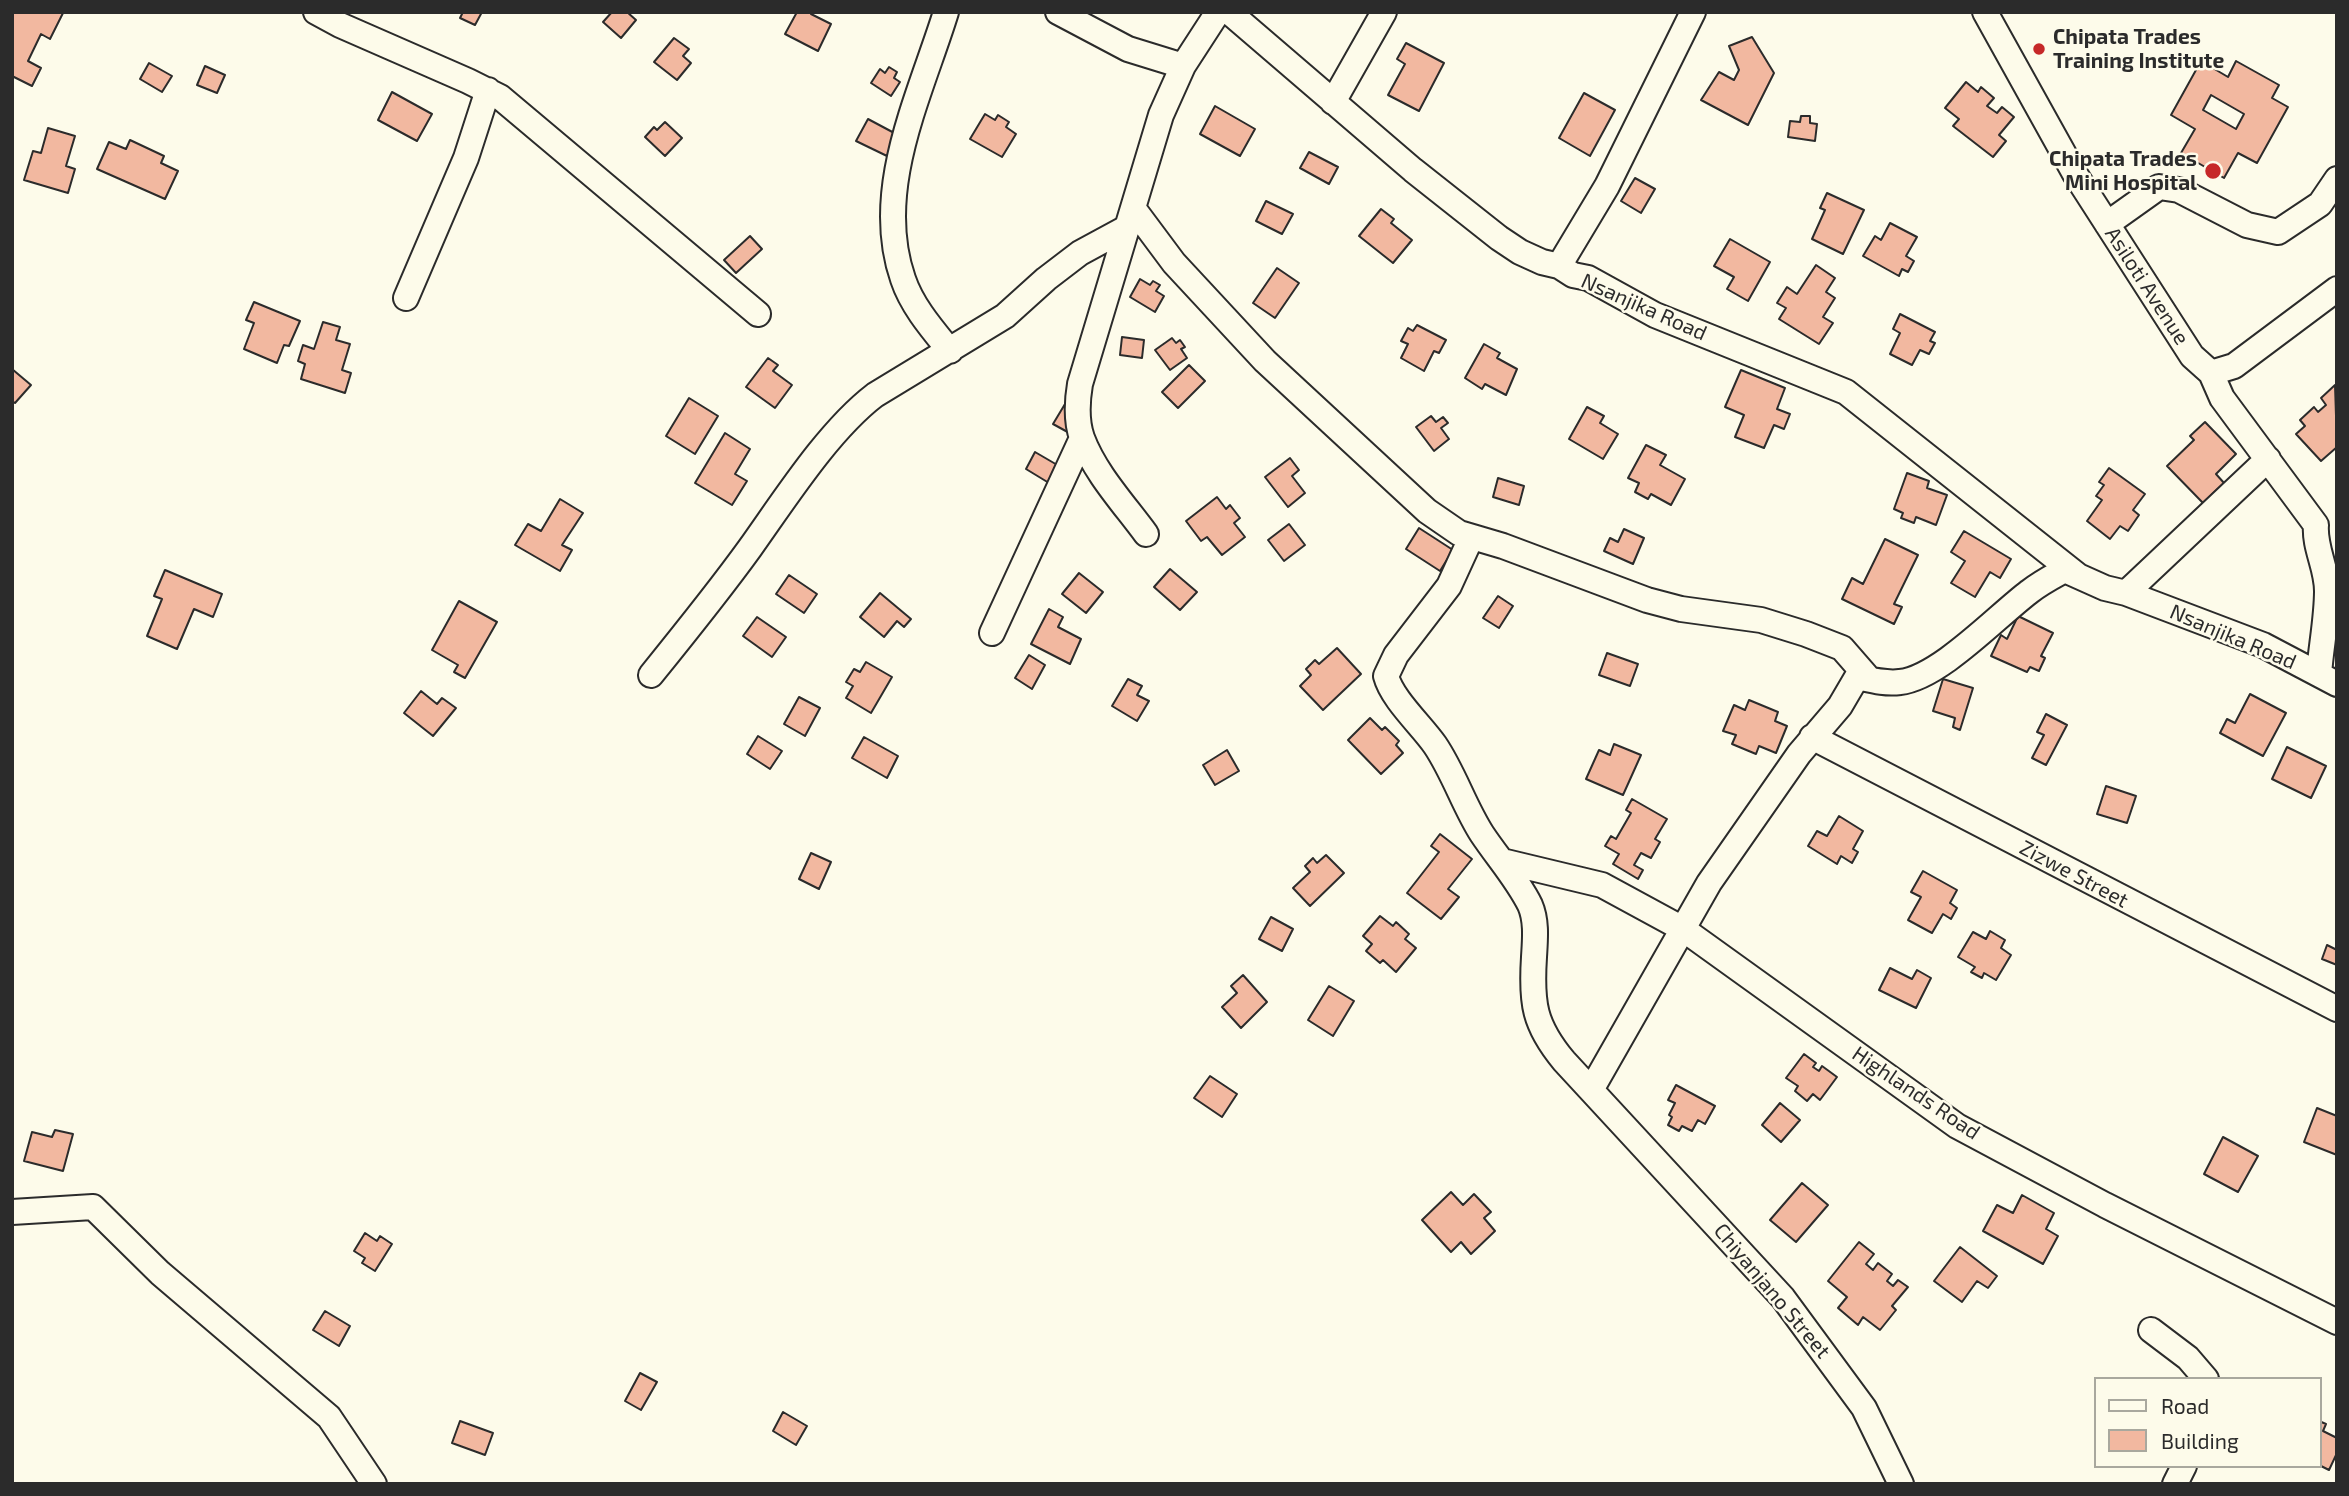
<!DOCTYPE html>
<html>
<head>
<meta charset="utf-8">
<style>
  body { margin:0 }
  #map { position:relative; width:2349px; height:1496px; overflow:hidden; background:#fdfbea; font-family:"Exo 2",sans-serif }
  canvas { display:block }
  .frame { position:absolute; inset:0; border:14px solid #2b2b2b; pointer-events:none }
  .legend { position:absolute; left:2094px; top:1377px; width:228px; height:91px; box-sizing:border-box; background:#fdfbea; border:2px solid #a9a89e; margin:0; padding:9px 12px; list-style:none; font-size:21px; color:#2b2b2b }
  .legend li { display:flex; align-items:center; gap:14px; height:35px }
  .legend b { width:35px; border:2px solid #a9a89e }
</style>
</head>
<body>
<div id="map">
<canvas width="2349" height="1496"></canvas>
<div class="frame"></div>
<ul class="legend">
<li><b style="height:9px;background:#fdfbea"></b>Road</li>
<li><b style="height:19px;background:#f2b8a0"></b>Building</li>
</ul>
</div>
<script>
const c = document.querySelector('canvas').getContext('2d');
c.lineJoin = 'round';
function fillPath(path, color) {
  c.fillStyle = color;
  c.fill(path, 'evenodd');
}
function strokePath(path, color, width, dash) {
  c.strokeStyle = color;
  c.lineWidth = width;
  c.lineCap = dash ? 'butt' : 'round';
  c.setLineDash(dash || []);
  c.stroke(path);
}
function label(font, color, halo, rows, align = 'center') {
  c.font = font + ' "Exo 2",sans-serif';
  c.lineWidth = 5;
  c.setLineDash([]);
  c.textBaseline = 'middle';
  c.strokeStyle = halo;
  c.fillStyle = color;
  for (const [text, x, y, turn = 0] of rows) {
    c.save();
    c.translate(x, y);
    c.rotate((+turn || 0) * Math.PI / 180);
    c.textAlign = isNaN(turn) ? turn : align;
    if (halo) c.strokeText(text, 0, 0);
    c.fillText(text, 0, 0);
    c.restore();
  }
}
const building = new Path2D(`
  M12,12l51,1 -13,26 -9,-5 -13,27 13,7 -9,18 -20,-10z
  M463,12h19l-7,13 -15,-7z
  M612,12h15l9,8 -15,18 -18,-16z
  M797,12h15l-1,2 20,10 -13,27 -33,-17z
  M1752,37l22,36 -26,52 -47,-25 18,-28 15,8 5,-10 -10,-24z
  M674,38l15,11 -6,7 8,7 -14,17 -23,-18z
  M1406,43l38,20 -25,48 -31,-16 17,-31 -8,-5z
  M2201,61l27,16 8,-16 43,24 -7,13 16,9 -31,56 -19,-10 -14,25 -43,-25 14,-24 -24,-14zM2211,95l33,19 -8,15 -33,-19z
  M149,63l23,13 -10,16 -22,-13z
  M205,66l20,9 -8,18 -20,-8z
  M889,67l8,5 -3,6 6,4 -9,14 -20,-13 9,-14 5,4z
  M1966,82l12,10 3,-5 13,11 -7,8 10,7 5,-6 12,10 -15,18 7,6 -13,16 -40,-31 6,-7 -14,-11z
  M392,92l40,22 -15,27 -39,-21z
  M1584,93l31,17 -25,46 -31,-18z
  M1215,106l40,23 -15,27 -40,-22z
  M985,114l10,6 3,-5 11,7 -3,5 10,7 -14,23 -32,-18z
  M1801,116h9v7l7,1 -2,17 -27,-4 2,-16 10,1z
  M868,119l30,16 -11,21 -31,-15z
  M665,122l17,16 -17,18 -20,-19 9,-10 3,3z
  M48,128l27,8 -9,30 9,3 -7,24 -44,-13 9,-29 8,2z
  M130,140l34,16 -3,7 17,8 -13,28 -68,-30 12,-27 17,7z
  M1309,152l29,15 -9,17 -29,-16z
  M1635,178l20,11 -14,24 -20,-12z
  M1827,193l37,17 -21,44 -31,-15 13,-29 -5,-2z
  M1266,201l27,13 -11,20 -26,-13z
  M1381,209l13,10 -3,4 21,17 -19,23 -34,-27z
  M1890,223l27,14 -11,19 8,5 -6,11 -6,-3 -3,7 -36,-20 12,-20 6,4z
  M750,236l12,13 -26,24 -12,-13z
  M1730,239l40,23 -22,39 -21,-12 7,-12 -20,-11z
  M1816,265l19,13 -9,14 9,6 -12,19 10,6 -14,21 -40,-25 7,-11 -9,-5 10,-16 10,7z
  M1277,268l22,15 -24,35 -22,-15z
  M1140,279l10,6 3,-4 7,4 -4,6 8,5 -9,16 -25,-15z
  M254,302l46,19 -11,25 -5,-1 -7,18 -33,-14 10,-26 -8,-3z
  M1900,314l35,18 -5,9 5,2 -6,11 -9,-4 -8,15 -22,-11 10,-21 -7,-4z
  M323,322l17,5 -4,13 14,4 -8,26 9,3 -6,20 -44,-14 4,-15 -7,-3 5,-16 11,4z
  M1417,325l29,15 -7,13 -5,-2 -10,20 -23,-13 7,-14 -7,-3 7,-13 5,3z
  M1122,337l22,3 -2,18 -22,-3z
  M1172,338l4,5 4,-3 5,7 -4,2 6,9 -17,12 -15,-20z
  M1484,344l16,9 -3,5 20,11 -11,26 -21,-11 -3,5 -17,-11z
  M768,358l10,7 -5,6 19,14 -17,23 -29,-21z
  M1189,365l16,16 -27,27 -16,-16z
  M12,369l19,16 -16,18 -3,-2z
  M1741,370l44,18 -8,21 13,5 -6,15 -10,-4 -10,23 -29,-11 9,-22 -19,-8z
  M2335,385l2,62 -16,14 -25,-27 9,-8 -5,-6 14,-13 4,5 8,-7 -5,-7z
  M689,398l29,18 -23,38 -29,-18z
  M1068,399l5,36 -20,-11z
  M1587,407l17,9 -4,7 18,11 -15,25 -34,-20z
  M1431,416l5,6 7,-5 5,6 -7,5 8,11 -15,12 -18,-24z
  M2205,422l31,32 -20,20 8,9 -21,20 -36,-37 27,-26 -4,-4z
  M725,433l25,16 -15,25 12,7 -15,24 -37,-22z
  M1646,445l20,10 -6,10 25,14 -14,26 -20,-11 -3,5 -13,-7 4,-9 -11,-5z
  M1035,452l24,14 -10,17 -23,-14z
  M1290,458l9,12 -7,6 13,17 -17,14 -23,-30z
  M2109,468l36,26 -12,16 6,5 -11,16 -8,-5 -10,13 -23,-18 15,-21 -6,-4 8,-11 -5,-3z
  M1907,473l22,8 -2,7 20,7 -11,30 -20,-8 -2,6 -13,-5 2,-5 -9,-4z
  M1498,478l26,8 -5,19 -26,-8z
  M1217,497l9,12 4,-4 10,13 -6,5 11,14 -23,18 -15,-18 -6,4 -15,-20z
  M560,499l23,14 -21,32 10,5 -12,21 -45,-26 13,-21 13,7z
  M1289,524l16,21 -21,16 -16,-21z
  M1419,528l34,22 -13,21 -34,-22z
  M1624,529l20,9 -11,26 -29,-13 6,-13 8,4z
  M1964,531l47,28 -11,19 -10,-6 -15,25 -24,-14 14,-22 -14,-9z
  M1885,539l33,16 -24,49 8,3 -8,17 -52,-25 10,-21 11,6z
  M1170,569l27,23 -17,18 -26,-23z
  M165,570l57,24 -9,23 -19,-8 -17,40 -30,-13 15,-37 -8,-3z
  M1079,573l24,19 -17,21 -24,-19z
  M789,575l28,19 -13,19 -28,-19z
  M880,593l31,26 -7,8 -7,-6 -13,16 -24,-20z
  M1498,596l15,10 -14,22 -16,-10z
  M459,601l38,21 -32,56 -11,-6 4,-7 -26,-15z
  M1049,609l14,8 -5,10 23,12 -11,25 -39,-20z
  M2018,616l35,17 -12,23 4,2 -6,13 -9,-4 -3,5 -36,-16 10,-21 6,4z
  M757,617l29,20 -14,20 -29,-21z
  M1337,648l24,26 -38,36 -23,-24 11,-11 -5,-6 9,-9 4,4z
  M1607,653l31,11 -8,22 -31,-11z
  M1029,655l16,10 -13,24 -17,-11z
  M866,662l26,15 -21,36 -25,-15 7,-12 -7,-4 8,-13 6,3z
  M1128,679l14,7 -5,9 12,6 -12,20 -25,-15z
  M1943,679l30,9 -13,42 -7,-3 2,-9 -22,-7z
  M421,691l16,13 5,-6 14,10 -23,28 -29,-23z
  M2250,694l36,19 -23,43 -43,-23 7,-14 8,4z
  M799,697l21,11 -15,28 -21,-12z
  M1749,700l29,12 -3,9 12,5 -11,27 -17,-7 -3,8 -24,-10 4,-9 -13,-4 11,-26 11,5z
  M2046,714l21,11 -21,40 -14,-7 12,-23 -7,-3z
  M1370,718l12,12 3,-3 14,14 -3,4 7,8 -22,21 -33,-34z
  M758,736l24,15 -12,18 -23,-15z
  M864,737l34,19 -11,22 -35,-20z
  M1614,744l27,11 -18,40 -37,-16 13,-29 11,5z
  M2287,747l39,19 -15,32 -39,-19z
  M1227,750l12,21 -24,14 -12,-20z
  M2106,786l30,10 -9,27 -30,-9z
  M1632,799l35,20 -12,20 5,3 -9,16 -10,-5 -7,12 9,5 -5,9 -25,-15 6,-10 -14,-8 6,-10 5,3 15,-26 -5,-3z
  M1839,816l24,15 -10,18 5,3 -6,11 -11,-7 -4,8 -29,-18 9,-15 10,5z
  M1440,834l32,25 -24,30 11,8 -18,22 -34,-26 32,-41 -8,-6z
  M811,853l20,9 -12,27 -20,-10z
  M1326,855l18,18 -34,33 -17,-18 17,-16 -5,-6 8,-8 4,5z
  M1923,871l34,19 -7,13 7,5 -6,11 -8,-5 -11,19 -24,-13 13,-23 -10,-5z
  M1380,916l13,10 3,-4 13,12 -4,5 11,9 -20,24 -13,-12 -3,3 -14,-12 6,-7 -9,-8z
  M1271,917l22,12 -11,22 -23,-12z
  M1990,931l15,9 -4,8 10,7 -15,25 -12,-7 -2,5 -11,-6 4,-5 -17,-10 15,-25 13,7z
  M2327,945l10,5v15l-15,-6z
  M1890,968l22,11 5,-9 14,8 -15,30 -37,-18z
  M1243,975l24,27 -26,26 -19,-21 15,-14 -6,-7z
  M1329,986l25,15 -21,35 -25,-16z
  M1804,1054l12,9 -3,4 6,4 3,-5 15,11 -17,23 -7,-6 -6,7 -12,-10 3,-5 -12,-8z
  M1210,1076l27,18 -15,23 -28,-19z
  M1676,1085l39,21 -10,18 -7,-4 -6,11 -10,-5 -3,5 -11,-6 4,-8 -3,-2 6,-12 -7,-3z
  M1780,1103l20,17 -19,22 -19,-17z
  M2317,1108l20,8v39l-33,-13z
  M55,1130l18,4 -10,37 -39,-10 8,-29 20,5z
  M2223,1137l35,19 -20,36 -34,-18z
  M1802,1183l26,22 -32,37 -26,-22z
  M1451,1192l12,13 11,-11 17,18 -7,6 11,13 -24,23 -10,-12 -10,10 -29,-32z
  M2022,1195l32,18 -8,16 12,7 -15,28 -60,-33 14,-26 16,8z
  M365,1233l12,8 3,-5 12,8 -17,27 -13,-8 3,-5 -11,-7z
  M1859,1242l15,12 -8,10 7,6 5,-7 14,11 -5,7 6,5 5,-6 10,7 -16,19 4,4 -16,20 -17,-13 -5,8 -20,-17 9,-11 -19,-16z
  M1960,1247l37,29 -9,12 -11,-7 -15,21 -28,-21z
  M325,1311l25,15 -11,20 -26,-16z
  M640,1373l17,9 -16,28 -16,-9z
  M783,1412l24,14 -11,19 -23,-14z
  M460,1421l33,12 -8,22 -33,-12z
  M2319,1421l7,3 -3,7 14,7v15l-8,17 -10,-5z`);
const minor = new Path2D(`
  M316,12l24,13 128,56 32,16 258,217
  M946,12c-26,84 -74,178 -43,267 9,27 29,50 47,72
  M1058,12l70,37 55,17
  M1229,12l184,158 86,68 21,14 22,10 17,4 14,9 15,3 67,37 191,77 231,183
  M1985,12l90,162 117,182 19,17 23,-7 103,-77
  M1333,102l51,-90
  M1133,208l41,55 91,98 162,150 32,22 44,13 144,54 34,9 80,11 45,14 36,14 27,31
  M2107,224l52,-37 20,3 68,35 31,7 42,-28 17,-25
  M1559,266l48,-80 86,-174
  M406,298l60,-140 22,-68
  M2211,373l11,25 94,127c-2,23 11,42 11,66 0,27 -6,56 -8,83
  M1146,534c-22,-30 -51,-61 -64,-96 -6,-17 -5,-36 -2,-54l81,-269 22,-49 35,-54
  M1471,538l-22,48 -53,69 -10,21c6,23 35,49 49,69 19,28 29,61 47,89 16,24 35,45 48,71 7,16 5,35 4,52 -3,46 0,68 30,104l219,237 81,110 37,76
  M2126,593l137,52 74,39
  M992,633l90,-195
  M651,675c34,-42 68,-84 99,-127 35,-49 78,-117 125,-153l130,-79 41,-37 34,-26 48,-26
  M1812,737l525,272
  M1502,861l100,24 81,44 274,197 148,79 232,117
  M1591,1090l118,-207 90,-129 41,-48 17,-29c14,3 28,7 43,5 39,-4 96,-65 129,-90 10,-8 21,-14 32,-20l6,-1 38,17 21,5 142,-134
  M12,1212l81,-5 67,66 169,144 45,67
  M2151,1330l37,28 18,21
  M2175,1484l9,-18`);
const markers = [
  [2039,49,7,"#c62828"],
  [2213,171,9,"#c62828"]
];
const poiNames = [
  ["Chipata Trades",2053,37],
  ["Training Institute",2053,61],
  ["Chipata Trades",2197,159,"right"],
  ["Mini Hospital",2197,183,"right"]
];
const streetNames = [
  ["Asiloti Avenue",2147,286,57],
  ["Nsanjika Road",1644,307,24],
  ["Nsanjika Road",2233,637,23],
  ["Zizwe Street",2074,874,28],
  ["Highlands Road",1916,1093,34],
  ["Chiyanjano Street",1772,1291,50]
];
fillPath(building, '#f2b8a0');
strokePath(building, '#2b2b2b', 2);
strokePath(minor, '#2b2b2b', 28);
strokePath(minor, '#fdfbea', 24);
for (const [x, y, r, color] of markers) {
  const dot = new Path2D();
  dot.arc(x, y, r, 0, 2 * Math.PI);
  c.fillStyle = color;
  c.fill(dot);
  strokePath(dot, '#fdfbea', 2.5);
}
label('bold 21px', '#2b2b2b', '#fdfbea', poiNames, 'left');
label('21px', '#2b2b2b', '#fdfbea', streetNames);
</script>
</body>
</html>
